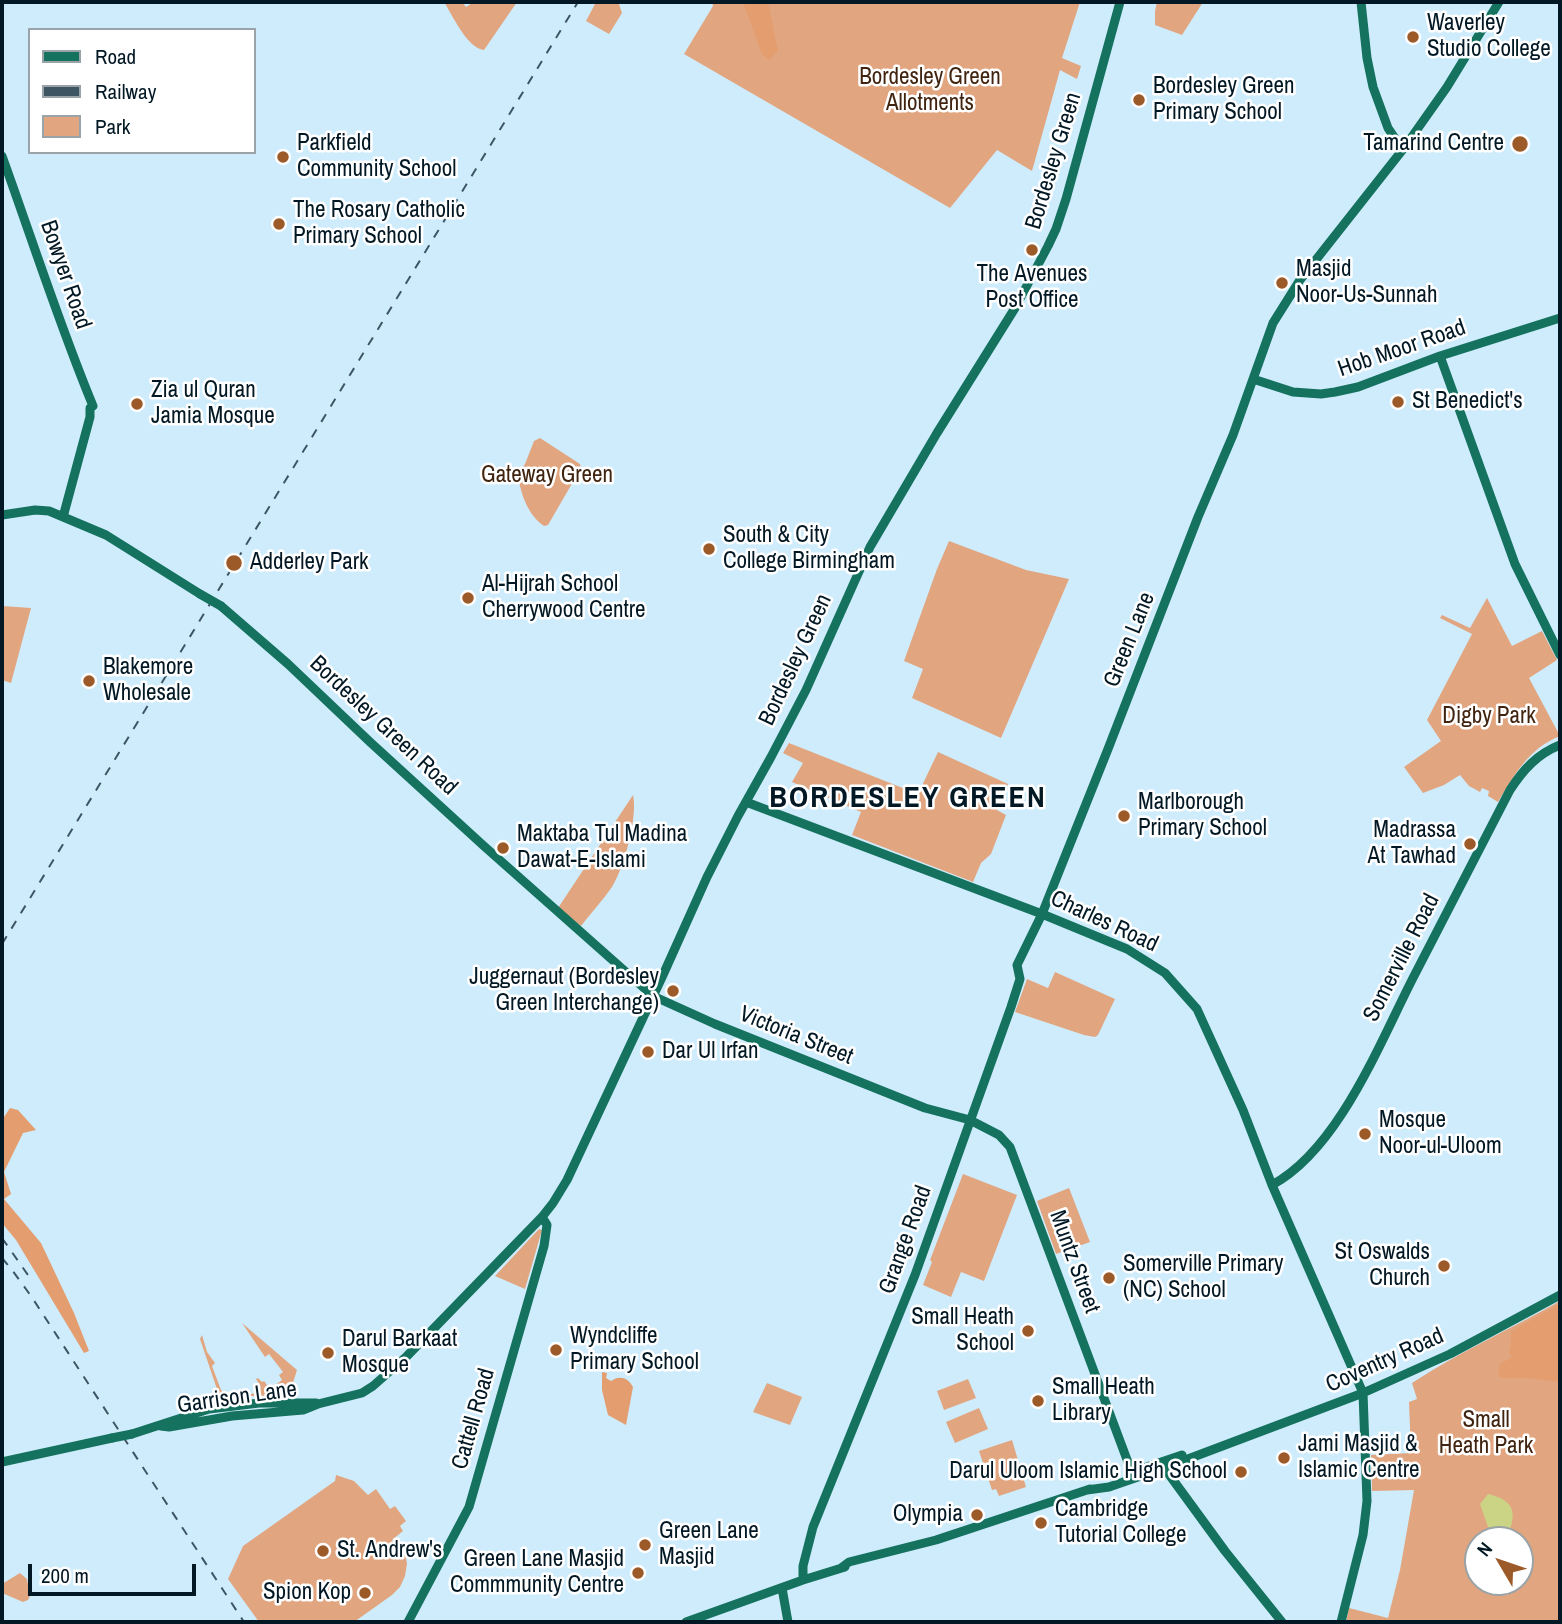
<!DOCTYPE html>
<html>
<head>
<meta charset="utf-8">
<style>
  body { margin:0 }
  #map { position:relative; width:1562px; height:1624px; overflow:hidden; background:#cfecfd; font-family:"Archivo Narrow",sans-serif }
  canvas { display:block }
  .frame { position:absolute; inset:0; border:4px solid #021824; pointer-events:none }
  .legend { position:absolute; left:28px; top:28px; width:228px; height:126px; box-sizing:border-box; background:#fff; border:2px solid #9aa3a7; margin:0; padding:9px 12px; list-style:none; font-size:21px; color:#021824 }
  .legend li { display:flex; align-items:center; gap:14px; height:35px }
  .legend b { width:35px; border:2px solid #9aa3a7 }
  .north { position:absolute; left:1464px; top:1526px; width:70px; height:70px; box-sizing:border-box; background:#fff; border:2px solid #9aa3a7; border-radius:50%; rotate:309deg; font-size:19px; font-weight:700; line-height:28px; text-align:center; color:#021824 }
  .north::after { content:''; display:block; margin:auto; width:24px; height:32px; background:#9d5a29; clip-path:polygon(50% 0,100% 100%,50% 72%,0 100%) }
  .scale { position:absolute; left:28px; top:1564px; width:168px; height:32px; box-sizing:border-box; border:4px solid #021824; border-top:0; padding-left:9px; font-size:21px; line-height:24px; white-space:nowrap; color:#021824; -webkit-text-stroke:5px #fff; paint-order:stroke }
</style>
</head>
<body>
<div id="map">
<canvas width="1562" height="1624"></canvas>
<div class="frame"></div>
<ul class="legend">
<li><b style="height:9px;background:#14725e"></b>Road</li>
<li><b style="height:9px;background:#3e5664"></b>Railway</li>
<li><b style="height:19px;background:#e1a57f"></b>Park</li>
</ul>
<div class="north">N</div>
<div class="scale">200 m</div>
</div>
<script>
const c = document.querySelector('canvas').getContext('2d');
c.lineJoin = 'round';
function fillPath(path, color) {
  c.fillStyle = color;
  c.fill(path, 'evenodd');
}
function strokePath(path, color, width, dash) {
  c.strokeStyle = color;
  c.lineWidth = width;
  c.lineCap = dash ? 'butt' : 'round';
  c.setLineDash(dash || []);
  c.stroke(path);
}
function label(font, color, halo, rows, align = 'center') {
  c.font = font + ' "Archivo Narrow",sans-serif';
  c.lineWidth = 5;
  c.setLineDash([]);
  c.textBaseline = 'middle';
  c.strokeStyle = halo;
  c.fillStyle = color;
  for (const [text, x, y, turn = 0] of rows) {
    c.save();
    c.translate(x, y);
    c.rotate((+turn || 0) * Math.PI / 180);
    c.textAlign = isNaN(turn) ? turn : align;
    if (halo) c.strokeText(text, 0, 0);
    c.fillText(text, 0, 0);
    c.restore();
  }
}
const green = new Path2D(`
  M444,2h18l4,5 8,-5h43l-33,48c-17,-2 -31,-34 -40,-48z
  M596,2h34l-11,2 3,9 -13,21 -23,-13z
  M712,2h368l-18,56 19,8 -4,13 -17,-9 -28,101 -35,-21 -47,58 -266,-154 29,-48z
  M1157,2h46l-21,33 -27,-10v-14z
  M540,438l40,26 1,4 -33,57 -4,1c-16,-11 -24,-33 -26,-52l7,-10 9,-23z
  M949,541l77,29 43,9 -68,159 -89,-40 11,-29 -19,-8 33,-92z
  M1487,598l25,48 30,-15 15,29 -28,18 31,58c-32,13 -45,38 -62,66l-10,-6 1,-5 -7,-3 -2,4 -11,-6 -9,-11 -16,10 -21,8 -19,-26 37,-26 -14,-21 45,-86 -32,-16 2,-3 28,13z
  M2,606l29,2 -20,75 -9,-3z
  M789,743l129,51 20,-42 70,32 -11,26 9,5 -15,39 -10,9 -8,19 -121,-47 9,-23 -69,-30 11,-19 -20,-10z
  M633,795c5,22 -9,73 -21,92 -9,13 -21,26 -31,39l-23,-18z
  M1055,972l60,27 -17,36 -3,2 -11,-2 -69,-23 12,-33 21,9z
  M963,1174l54,21 -33,86 -23,-9 -10,25 -28,-12 9,-23 -2,-2z
  M1069,1188l21,54 -34,12 -19,-53z
  M539,1229l3,1 -17,59 -30,-13z
  M1560,1301v321h-214l3,-14 39,10 12,-48 14,-80 -42,1 -1,-36 40,-2 -2,-51 8,-3 -5,-16c47,-31 99,-54 148,-82zM1478,1540h42v42h-42z
  M242,1323l55,47 -8,25 -37,1 -23,4v-2l-2,2 -8,-5 -19,-56 2,-4 5,17 8,11 -3,3 9,24 6,6 2,-1 6,2 6,-3 1,1 15,-2 1,-3 3,-3 -5,-8 2,-1 4,4 2,-1 6,8 12,-9 -3,-5 4,-3 -14,-18 -4,3z
  M968,1379l8,19 -32,12 -7,-19z
  M767,1383l35,14 -12,28 -37,-13z
  M979,1408l9,21 -33,14 -9,-21z
  M1012,1440l14,47 -27,9 -3,-7 -4,1 -13,-39z
  M336,1475l18,6 14,14 8,-6 14,20 5,-3 11,15 -6,5 3,5 -11,9 5,7 5,-4 5,20 -2,13 -5,11 -8,8 -38,27h-95l-31,-43 15,-33 92,-65z
  M20,1573l7,6 3,17 -2,4 -5,2 -21,-9v-9z`);
const forest = new Path2D(`
  M743,2h25l10,49 -9,9 -7,-6z
  M10,1108l8,2 18,20 -13,3 -19,39 7,22 -7,5 37,44 33,70 15,38 -5,2 -68,-113 -14,-17v-103z
  M1560,1304v78l-32,-4h-26l-4,-3 2,-11 12,-7 -3,-5 2,-6v-15z
  M602,1372l5,1 -1,5 5,3c8,-6 17,-4 22,6l-7,38 -18,-10 -6,-25z`);
const water = new Path2D(`
  M1488,1494c22,5 30,15 21,38l-11,3 -10,-8 -8,-23z`);
const secondary = new Path2D(`
  M1361,2l6,56 6,29 15,41 8,12 8,8
  M2,156c30,83 57,168 91,250l-3,2v9l-27,100
  M1440,356l75,208 45,91
  M1253,379l40,13 28,2 14,-2 23,-5 82,-31 120,-38
  M2,515l33,-5 14,1 57,24 94,59
  M221,606l67,58 82,78 115,105 168,149 62,28 210,84 45,12 29,15 11,12 119,318 6,10 3,2
  M746,802l296,112 85,35 38,24 32,36 46,101 29,75 91,208 4,108 -4,34 -22,87
  M1272,1185c67,-36 108,-143 142,-209 32,-62 64,-124 96,-186 13,-20 27,-36 50,-45
  M161,1426l8,1 63,-11 71,-6 15,-6 44,-11 11,-7 34,-30 135,-139 11,-14 14,-23 96,-205 44,-98 31,-61 33,-59 35,-67 64,-143 67,-114 78,-125 33,-62 8,-17 10,-30 54,-197
  M132,1434l77,-25 50,-6h57
  M2,1462l110,-24
  M1161,1467l7,6 57,78 57,71
  M1129,1473l53,-18
  M1087,1490l22,-3 55,-19 199,-75 87,-39 110,-59
  M841,1568l8,-6 87,-22 154,-51
  M803,1580v-14l10,-39 102,-252 96,-268 9,-28 -3,-14 25,-51 66,-165 90,-232 35,-82 40,-112 27,-43 104,-132 43,-61 52,-85
  M782,1588l6,34
  M408,1622l61,-115 75,-261 3,-21 -5,-8
  M686,1622l117,-42 42,-13`);
const rail = new Path2D(`
  M2,944l576,-942
  M2,1238l26,37
  M2,1258l10,12 19,26 213,326`);
const secondaryBridge = new Path2D(`
  M200,594l21,12
  M112,1438l20,-4`);
const markers = [
  [1413,37,7,"#9d5a29"],
  [1139,100,7,"#9d5a29"],
  [1520,144,9,"#9d5a29"],
  [283,157,7,"#9d5a29"],
  [279,224,7,"#9d5a29"],
  [1032,250,7,"#9d5a29"],
  [1282,283,7,"#9d5a29"],
  [1398,402,7,"#9d5a29"],
  [137,404,7,"#9d5a29"],
  [709,549,7,"#9d5a29"],
  [234,563,9,"#9d5a29"],
  [468,598,7,"#9d5a29"],
  [89,681,7,"#9d5a29"],
  [1124,816,7,"#9d5a29"],
  [1470,844,7,"#9d5a29"],
  [503,848,7,"#9d5a29"],
  [673,991,7,"#9d5a29"],
  [648,1052,7,"#9d5a29"],
  [1365,1134,7,"#9d5a29"],
  [1444,1266,7,"#9d5a29"],
  [1109,1278,7,"#9d5a29"],
  [1028,1331,7,"#9d5a29"],
  [556,1350,7,"#9d5a29"],
  [328,1353,7,"#9d5a29"],
  [1038,1401,7,"#9d5a29"],
  [1284,1458,7,"#9d5a29"],
  [1241,1472,7,"#9d5a29"],
  [977,1515,7,"#9d5a29"],
  [1041,1523,7,"#9d5a29"],
  [645,1545,7,"#9d5a29"],
  [323,1551,7,"#9d5a29"],
  [638,1573,7,"#9d5a29"],
  [365,1593,7,"#9d5a29"]
];
const poiNames = [
  ["Waverley",1427,24],
  ["Studio College",1427,50],
  ["Bordesley Green",1153,87],
  ["Primary School",1153,113],
  ["Parkfield",297,144],
  ["Community School",297,170],
  ["Tamarind Centre",1504,144,"right"],
  ["The Rosary Catholic",293,211],
  ["Primary School",293,237],
  ["Masjid",1296,270],
  ["Noor-Us-Sunnah",1296,296],
  ["The Avenues",1032,275,"center"],
  ["Post Office",1032,301,"center"],
  ["Zia ul Quran",151,391],
  ["Jamia Mosque",151,417],
  ["St Benedict's",1412,402],
  ["South & City",723,536],
  ["College Birmingham",723,562],
  ["Adderley Park",250,563],
  ["Al-Hijrah School",482,585],
  ["Cherrywood Centre",482,611],
  ["Blakemore",103,668],
  ["Wholesale",103,694],
  ["Marlborough",1138,803],
  ["Primary School",1138,829],
  ["Madrassa",1456,831,"right"],
  ["At Tawhad",1456,857,"right"],
  ["Maktaba Tul Madina",517,835],
  ["Dawat-E-Islami",517,861],
  ["Juggernaut (Bordesley",659,978,"right"],
  ["Green Interchange)",659,1004,"right"],
  ["Dar Ul Irfan",662,1052],
  ["Mosque",1379,1121],
  ["Noor-ul-Uloom",1379,1147],
  ["St Oswalds",1430,1253,"right"],
  ["Church",1430,1279,"right"],
  ["Somerville Primary",1123,1265],
  ["(NC) School",1123,1291],
  ["Small Heath",1014,1318,"right"],
  ["School",1014,1344,"right"],
  ["Wyndcliffe",570,1337],
  ["Primary School",570,1363],
  ["Darul Barkaat",342,1340],
  ["Mosque",342,1366],
  ["Small Heath",1052,1388],
  ["Library",1052,1414],
  ["Jami Masjid &",1298,1445],
  ["Islamic Centre",1298,1471],
  ["Darul Uloom Islamic High School",1227,1472,"right"],
  ["Cambridge",1055,1510],
  ["Tutorial College",1055,1536],
  ["Olympia",963,1515,"right"],
  ["Green Lane",659,1532],
  ["Masjid",659,1558],
  ["St. Andrew's",337,1551],
  ["Green Lane Masjid",624,1560,"right"],
  ["Commmunity Centre",624,1586,"right"],
  ["Spion Kop",351,1593,"right"]
];
const parkNames = [
  ["Bordesley Green",930,78],
  ["Allotments",930,104],
  ["Gateway Green",547,476],
  ["Digby Park",1489,717],
  ["Small",1486,1421],
  ["Heath Park",1486,1447]
];
const streetNames = [
  ["Bordesley Green",1054,161,-73],
  ["Bowyer Road",65,275,71],
  ["Hob Moor Road",1402,349,-19],
  ["Green Lane",1130,640,-68],
  ["Bordesley Green",796,660,-65],
  ["Bordesley Green Road",383,726,43],
  ["Charles Road",1104,922,25],
  ["Somerville Road",1402,958,-63],
  ["Victoria Street",796,1036,22],
  ["Grange Road",906,1240,-70],
  ["Muntz Street",1074,1262,70],
  ["Coventry Road",1385,1361,-24],
  ["Garrison Lane",237,1398,-8],
  ["Cattell Road",474,1419,-74]
];
const districtNames = [
  ["BORDESLEY GREEN",908,799]
];
fillPath(green, '#e1a57f');
fillPath(forest, '#e39d6f');
fillPath(water, '#cbd484');
strokePath(secondary, '#14725e', 9);
strokePath(rail, '#3e5664', 2, [9, 9]);
strokePath(secondaryBridge, '#14725e', 9);
for (const [x, y, r, color] of markers) {
  const dot = new Path2D();
  dot.arc(x, y, r, 0, 2 * Math.PI);
  c.fillStyle = color;
  c.fill(dot);
  strokePath(dot, '#fff', 2.5);
}
label('23px', '#021824', '#fff', poiNames, 'left');
label('23px', '#402410', '#fff', parkNames);
label('23px', '#021824', '#fff', streetNames);
c.letterSpacing = '2px';
label('bold 30px', '#021824', '#fff', districtNames);
c.letterSpacing = '0px';
</script>
</body>
</html>
